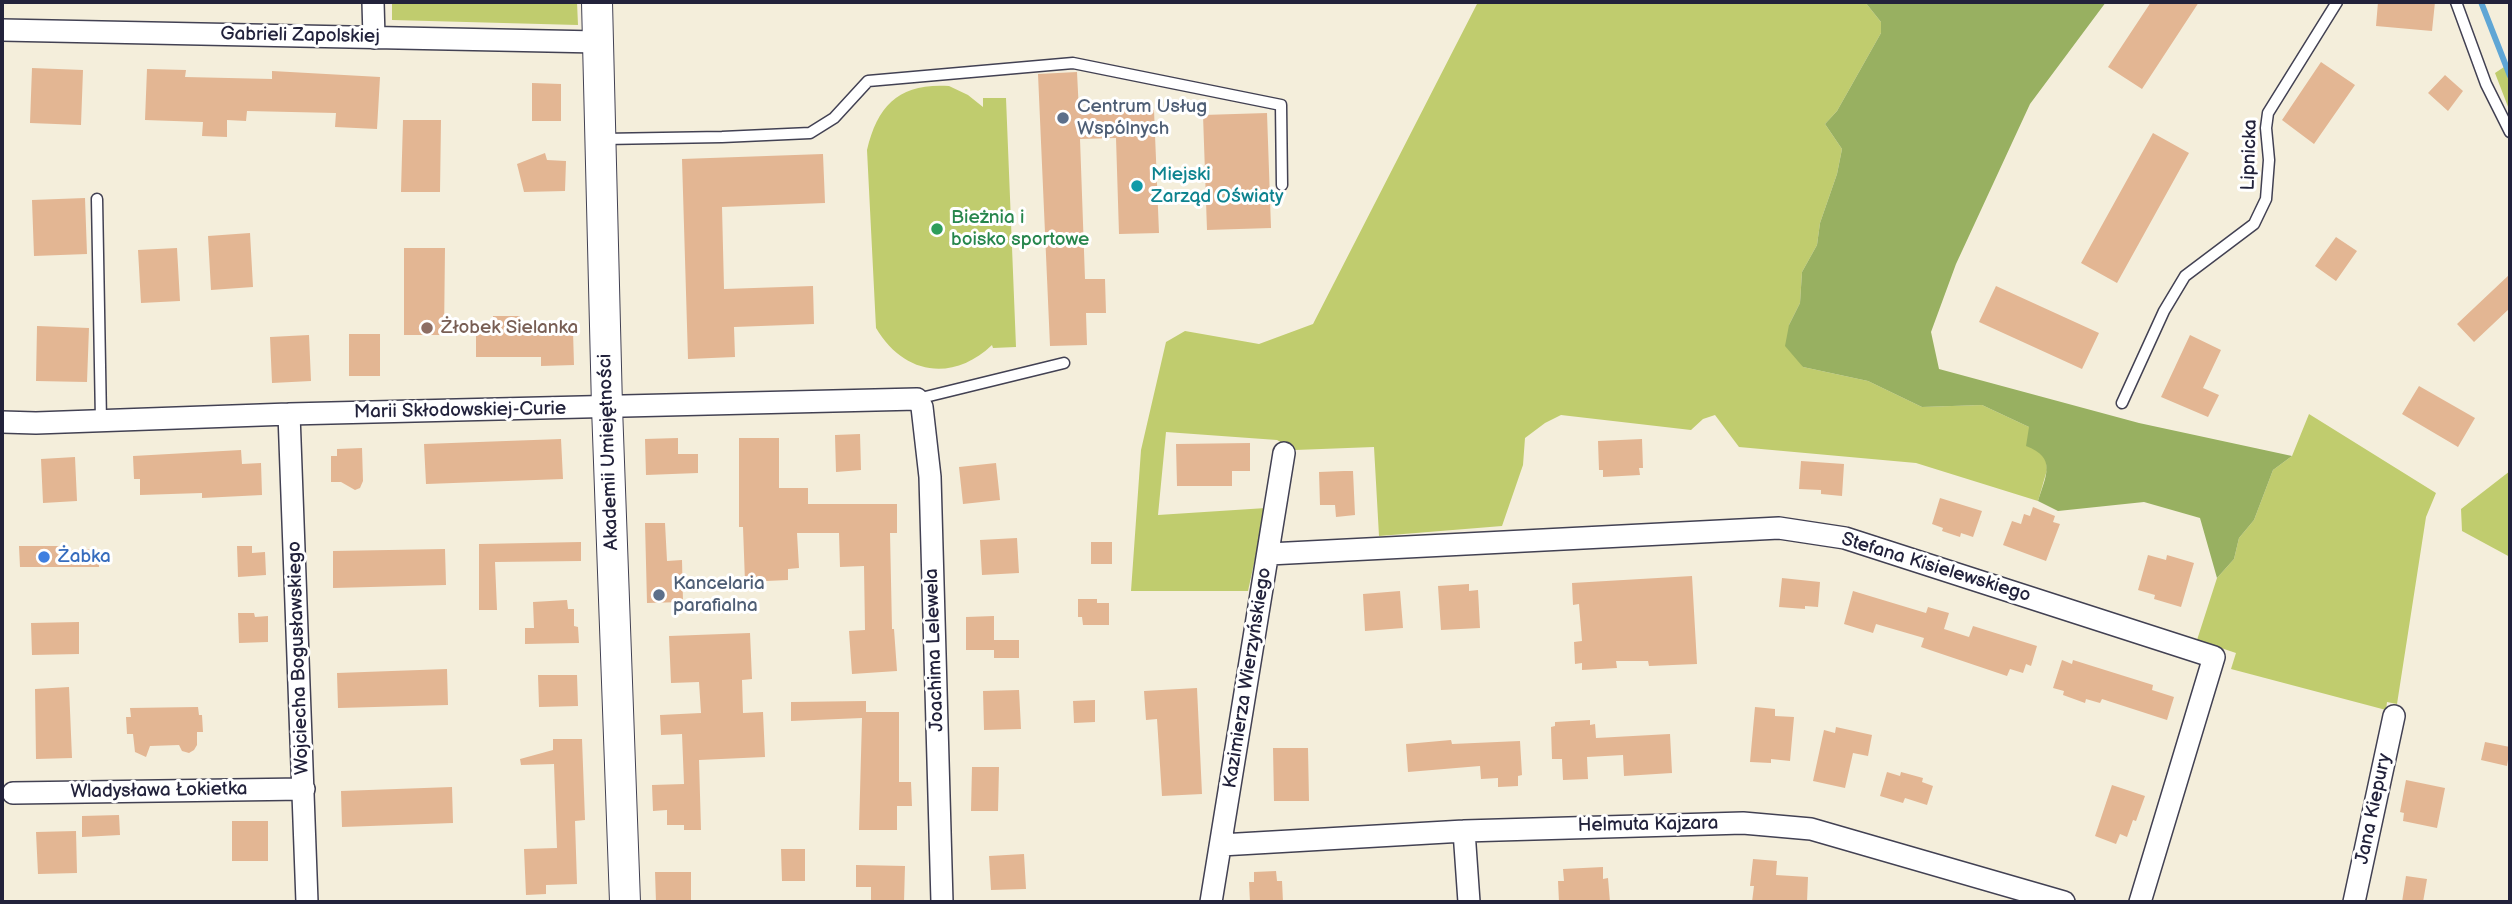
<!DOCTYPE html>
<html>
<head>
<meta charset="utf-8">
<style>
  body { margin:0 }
  #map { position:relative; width:2512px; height:904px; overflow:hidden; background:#f4eedb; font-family:"Balsamiq Sans",sans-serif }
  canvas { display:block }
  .frame { position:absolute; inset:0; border:4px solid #22223b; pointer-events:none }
</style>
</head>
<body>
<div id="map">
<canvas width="2512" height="904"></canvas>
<div class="frame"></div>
</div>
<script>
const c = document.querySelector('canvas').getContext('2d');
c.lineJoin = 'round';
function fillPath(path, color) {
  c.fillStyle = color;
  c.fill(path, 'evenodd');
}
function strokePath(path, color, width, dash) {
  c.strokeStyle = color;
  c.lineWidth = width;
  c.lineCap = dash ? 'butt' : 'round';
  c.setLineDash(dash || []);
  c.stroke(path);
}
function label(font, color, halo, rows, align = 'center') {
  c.font = font + ' "Balsamiq Sans",sans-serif';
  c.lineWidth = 6;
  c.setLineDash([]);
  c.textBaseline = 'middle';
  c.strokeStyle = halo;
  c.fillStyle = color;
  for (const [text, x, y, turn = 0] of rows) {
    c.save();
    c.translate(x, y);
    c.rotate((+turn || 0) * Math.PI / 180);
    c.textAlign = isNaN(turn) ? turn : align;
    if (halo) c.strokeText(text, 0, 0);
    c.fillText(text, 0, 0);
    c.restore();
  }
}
const green = new Path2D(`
  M392,2h185l1,23 -186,-5z
  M1478,2h387l16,20v11l-44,78 -12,13 17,25 -5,25 -17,49 -3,22 -15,27 -2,31 -11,22 14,42 65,14 54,26 60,-2 47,22 10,24 7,8 1,11 -9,31 -122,-38 -177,-16 -24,-32 -12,4 -12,11 -130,-15 -16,8 -20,15 -2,27 -21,61 -123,10 -5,-89 -79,3 -18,-10 -111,-8 -8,83 108,-7 -18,83h-117l10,-141 25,-108 19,-11 74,13 54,-20z
  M2510,63v49l-15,-39z
  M949,86l19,9 15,12v-9h23l10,249 -23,1 -1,-3c-40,38 -89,29 -116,-17l-9,-178c11,-46 33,-67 82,-64z
  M2309,414l127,79 -10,24 -29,187 -10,-2 -1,8 -155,-41 5,-16 -39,-13 20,-62 17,-19 5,-21 15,-18 19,-50 19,-14z
  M2510,471v86l-48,-26 -1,-22z`);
const forest = new Path2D(`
  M1865,2h241l-76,102 -74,160 -25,68 8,37 200,54 153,33 -19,14 -19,50 -15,18 -5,21 -17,19 -17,-60 -56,-16 -86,9 -20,-10c8,-26 19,-43 -12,-55l3,-19 -47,-22 -60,2 -54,-26 -65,-14 -18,-21 4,-21 11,-22 2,-31 15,-27 3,-22 17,-49 5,-25 -17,-25 12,-13 44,-78v-11z`);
const stream = new Path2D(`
  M2481,2l29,74`);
const building = new Path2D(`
  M2151,2h48l-57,87 -34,-22z
  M2378,2h57l-3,29 -56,-5z
  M2321,62l34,23 -41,59 -32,-24z
  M32,68l51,2 -2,55 -51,-2z
  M147,69l39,1 -1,7 87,2v-8l108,6 -3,52 -42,-2 1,-14 -89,-2 -1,10 -19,-1v17l-25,-1 1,-14 -58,-2z
  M1077,72l2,40 75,-2 5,123 -40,1 -3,-96 -36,1 5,140h20l1,34h-20l1,32 -37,1 -12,-272z
  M2445,75l18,16 -15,20 -20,-18z
  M532,83l29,1v37h-29z
  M1267,113l4,115 -64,2 -4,-115z
  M403,120h38l-1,72h-39z
  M2153,133l36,20 -72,130 -36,-20z
  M545,153l2,7 19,1 -1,30 -41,1 -7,-28z
  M823,154l2,49 -103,4 2,82 89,-3 1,38 -80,3 1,30 -47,2 -6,-200z
  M85,198l2,56 -53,2 -2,-56z
  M250,233l3,54 -42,3 -3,-54z
  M2336,237l21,14 -21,30 -21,-15z
  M177,248l3,53 -39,2 -3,-53z
  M404,248h41l-1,87h-40z
  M2510,274v34l-36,34 -17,-18z
  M1996,286l103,47 -17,36 -103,-47z
  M493,316h27v15h53l1,34 -33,1v-9h-65v-25h10v-5h7z
  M37,326l52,2 -2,54 -51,-1z
  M349,334h31v42h-31z
  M309,335l2,46 -39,2 -2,-46z
  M2190,335l31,15 -18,38 16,7 -11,22 -47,-20z
  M2419,386l56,32 -17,29 -56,-33z
  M860,434l1,36 -25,2 -1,-37z
  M678,438v16h20v19l-52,2 -1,-36z
  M739,438h40v50h29v16h89v29h-7l2,96h2l3,42 -45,3 -3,-43 16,-1 -1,-64 -24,1 -1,-34h-42l2,35 -11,1v11l-43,2 -2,-55h-4z
  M561,439l2,40 -137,5 -2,-40z
  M1642,439l1,29h-4l1,7 -37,2v-7h-4l-1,-29z
  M1250,443v28h-18v15h-55l-1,-42z
  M362,448l1,33 -3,7 -5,2 -14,-8h-10v-26h6v-7z
  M241,450l1,14 19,-1 1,32 -60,3v-5l-62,2v-16h-6l-1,-23z
  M75,457l2,44 -34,2 -2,-44z
  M1801,461l43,3 -2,32 -21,-2v-4l-22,-1z
  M996,463l4,37 -37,4 -4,-37z
  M1344,471h9l2,44 -19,2 -1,-12h-15l-1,-33z
  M1940,498l42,13 -9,26 -12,-4 -1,4 -18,-6 1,-3 -11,-4z
  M2033,507l22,9 -2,6 7,2 -14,37 -43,-16 9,-24 9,3 3,-10 6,2z
  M645,523h20l2,38 15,-1 1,42 -36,1z
  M1017,538l2,35 -37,2 -2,-35z
  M581,542v19l-86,1 2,48h-18v-66z
  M1091,542h21v22h-21z
  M19,546h44v4l36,-1v18h-79z
  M237,546h15v7l13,-1 1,23 -28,2z
  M445,549l1,36 -113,3v-37z
  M2148,555l18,5 1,-5 27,8 -13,44 -27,-8 1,-4 -17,-5z
  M1692,576l5,88 -48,2 -1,-5h-32l1,7 -35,2v-7l-7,1 -1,-22 8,-1 -3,-37 -6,1 -1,-22z
  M1782,578l38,4 -2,25 -13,-1v3l-26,-2z
  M1469,584v7l9,-1 2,38 -39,2 -3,-44z
  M1400,591l3,37 -38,3 -2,-37z
  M1853,591l73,22 2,-6 21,6 -5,16 25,8 4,-11 64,20 -6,20 -5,-2 -3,9 -13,-4 -3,7 -86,-29 3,-9 -48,-14 -3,9 -29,-9z
  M1078,599h19v4h12v22h-26l-1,-8h-4z
  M567,600l1,9h6v17l4,1 1,16 -54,1v-16h9l-1,-26z
  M238,613h16l1,4 13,-1v26l-29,1z
  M994,616v24h25v18h-25v-8h-28v-33z
  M79,622v32l-47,1 -1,-32z
  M750,633l2,46 -10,1 1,33 20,-1 2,45 -66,3 2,70h-17v-5h-17v-15l-14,1 -1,-26 32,-1 -2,-50 -21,1 -1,-20 41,-2 -2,-31 -28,1 -2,-47z
  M2062,660l10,4 1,-4 80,25 -1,5 22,7 -7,23 -65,-21 -2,4 -14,-4 -1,4 -22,-8 1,-4 -11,-3z
  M447,669l1,36 -110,3 -1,-35z
  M538,675h39l1,31 -39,1z
  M69,687l3,71 -36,1 -1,-70z
  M1197,688l5,106 -40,2 -5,-77 -11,1 -2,-29z
  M1019,690l2,39 -37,1 -1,-39z
  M1095,700v22l-21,1 -1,-22z
  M866,701v11h33v70h12l1,24h-15v24h-38l3,-112 -71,3v-19z
  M198,707l1,8h3l1,17h-6v13l-3,5 -5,3 -7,-2 -3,-6 -29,1 -4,11 -11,-5 -2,-18h-6l-1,-17h5l-1,-9z
  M1755,707l20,2v7l19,1 -4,44 -19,-2v4l-21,-1z
  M1590,720v5l5,-1 1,14 74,-4 2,39 -48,3 -1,-21 -36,2 1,22 -25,1 -1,-21h-10l-1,-32 4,-1v-4z
  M1836,727l36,8 -4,21 -15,-3 -8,35 -32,-7 11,-51 11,3z
  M553,739h29l3,81 -10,1 2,63 -31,1v9l-20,1 -2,-46 33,-1 -3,-84 -33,1 -1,-6 33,-9z
  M1451,740l1,4 68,-3 2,34 -4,1v10l-20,1v-9l-17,1 -1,-13 -72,6 -2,-28z
  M2485,742l25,5 -3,19 -26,-6z
  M1273,748h35l1,53h-35z
  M972,767h27l-1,44h-27z
  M1887,772l13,4 1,-4 22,6 -1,4 11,4 -6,19 -22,-7 -2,5 -23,-7z
  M2406,780l39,8 -8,40 -34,-7 1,-8 -4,-1z
  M2112,785l33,11 -9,25 -3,-1 -6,17 -7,-3 -4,10 -21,-8z
  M452,787l1,36 -111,4 -1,-36z
  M119,815l1,20 -38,2v-21z
  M232,821h36v40h-36z
  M76,831l1,42 -39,1 -2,-42z
  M781,849h24v32h-23z
  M1024,854l2,35 -35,1 -2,-34z
  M1753,859l24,2 -1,14 32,2 -1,25h-55l2,-16h-4z
  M856,865l49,1 -1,36h-33v-15h-15z
  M1603,867v12l5,-1 2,24h-51l-1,-21h6l-1,-12z
  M1276,871l1,10h5l1,21h-33l-1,-20h5v-10z
  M655,872h36v30h-35z
  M2406,876l21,3 -4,23h-21z`);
const lane = new Path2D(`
  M2456,2l30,82 24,48
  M603,139l119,-2 88,-4 24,-15 34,-37 205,-18 208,42 1,80
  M97,199l4,222
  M917,399l147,-36
  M2122,403l42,-92 21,-35 69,-52 12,-25 3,-39 -3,-32 2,-15 69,-111`);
const street = new Path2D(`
  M373,2l1,36
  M2,30l596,12
  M289,414l18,488
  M2,422l34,1 253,-9 628,-15 5,8 8,70 12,425
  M1269,554l510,-26 66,10 369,119 -74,245
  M13,793l291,-4
  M1464,831l5,71
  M1221,845l243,-14 279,-8 68,6 253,73
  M1211,902l73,-449
  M2354,902l40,-186`);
const secondary = new Path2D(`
  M597,2l10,405 18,495`);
const markers = [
  [1063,118,7,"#5c6f8a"],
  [1137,186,7,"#0f9aa8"],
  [937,229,7,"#2e9e5b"],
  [427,328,7,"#8d6e63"],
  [44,557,7,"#3f7fe0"],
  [659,595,7,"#5c6f8a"]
];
const streetNames = [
  ["Gabrieli Zapolskiej",300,36,1],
  ["Lipnicka",2250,155,-88],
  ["Marii Skłodowskiej-Curie",460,411,-1],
  ["Akademii Umiejętności",609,452,-92],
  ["Stefana Kisielewskiego",1936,568,17],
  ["Joachima Lelewela",935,650,-92],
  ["Wojciecha Bogusławskiego",299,658,-92],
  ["Kazimierza Wierzyńskiego",1248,678,-81],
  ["Wladysława Łokietka",159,791,-1],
  ["Jana Kiepury",2374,809,-78],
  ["Helmuta Kajzara",1648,825,-1]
];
const serviceNames = [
  ["Centrum Usług",1077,107],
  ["Wspólnych",1077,129],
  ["Kancelaria",673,584],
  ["parafialna",673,606]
];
const cultureNames = [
  ["Miejski",1151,175],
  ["Zarząd Oświaty",1151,197]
];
const leisureNames = [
  ["Bieżnia i",951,218],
  ["boisko sportowe",951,240]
];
const educationNames = [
  ["Żłobek Sielanka",441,328]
];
const shopNames = [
  ["Żabka",58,557]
];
fillPath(green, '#c0cc6e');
fillPath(forest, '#98b061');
strokePath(stream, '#5fa6d5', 6);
fillPath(building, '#e3b693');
strokePath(lane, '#424153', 13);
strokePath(street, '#424153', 24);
strokePath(secondary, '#424153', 32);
strokePath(lane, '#fff', 10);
strokePath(street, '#fff', 21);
strokePath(secondary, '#fff', 30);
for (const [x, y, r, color] of markers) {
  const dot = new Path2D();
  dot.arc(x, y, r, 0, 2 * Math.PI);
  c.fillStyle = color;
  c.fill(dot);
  strokePath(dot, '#fff', 2.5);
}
label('19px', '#22223b', '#fff', streetNames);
label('19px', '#4e5e75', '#fff', serviceNames, 'left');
label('19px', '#0d838f', '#fff', cultureNames, 'left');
label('19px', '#27864d', '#fff', leisureNames, 'left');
label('19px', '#785e54', '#fff', educationNames, 'left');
label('19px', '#366cbe', '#fff', shopNames, 'left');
</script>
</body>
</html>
